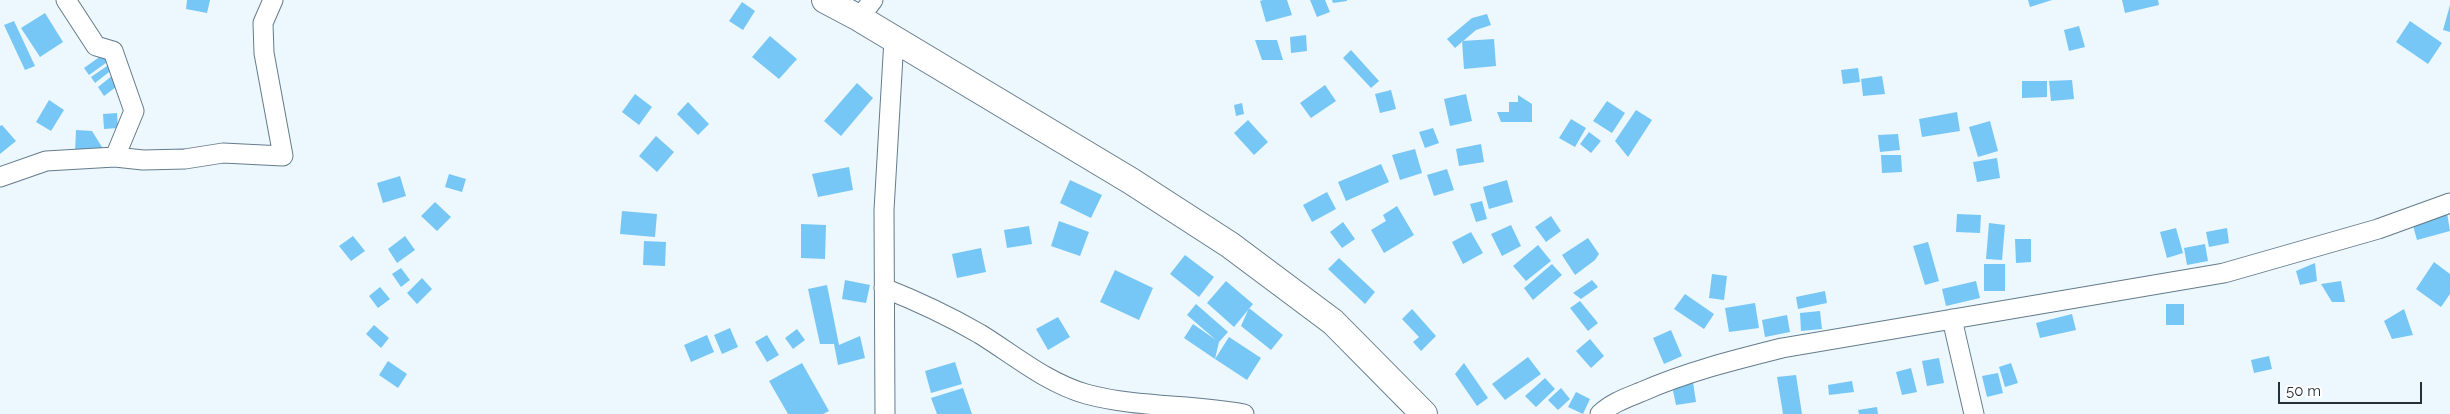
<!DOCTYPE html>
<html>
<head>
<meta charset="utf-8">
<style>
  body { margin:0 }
  #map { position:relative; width:2450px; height:414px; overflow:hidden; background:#edf7fe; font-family:Raleway,sans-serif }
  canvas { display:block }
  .scale { position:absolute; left:2278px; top:382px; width:144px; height:22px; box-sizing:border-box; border:2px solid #252f35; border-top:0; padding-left:6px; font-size:15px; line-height:18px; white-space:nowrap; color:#252f35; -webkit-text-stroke:4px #fff; paint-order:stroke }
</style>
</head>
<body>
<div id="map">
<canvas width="2450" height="414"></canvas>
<div class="scale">50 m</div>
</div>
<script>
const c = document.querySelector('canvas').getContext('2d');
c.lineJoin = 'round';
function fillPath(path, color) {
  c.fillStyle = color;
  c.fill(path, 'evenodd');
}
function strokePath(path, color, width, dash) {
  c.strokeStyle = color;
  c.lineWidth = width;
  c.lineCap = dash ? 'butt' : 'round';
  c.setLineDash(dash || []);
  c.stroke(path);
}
const building = new Path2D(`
  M187,0h23l-3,13 -21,-4z
  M1263,0h24l5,15 -26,7 -6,-21z
  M1310,0h15l5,12 -13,5z
  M1332,0h15v1l-14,2z
  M2028,0h24l-22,7z
  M2122,0h36l1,5 -34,8z
  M742,2l13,9 -12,19 -14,-9z
  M2450,5v27l-7,-2z
  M45,13l18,29 -23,15 -19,-29z
  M1487,14l4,11 -15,5 -21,18 -8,-9 25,-21z
  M14,21l21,45 -10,4 -21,-45z
  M2410,21l32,22 -14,21 -32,-22z
  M2079,26l6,21 -16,4 -5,-21z
  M1306,35l1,16 -16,2 -1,-16z
  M770,36l27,23 -18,20 -27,-22z
  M1494,39l2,27 -32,3 -2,-28z
  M1255,40h22l6,20h-21z
  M1351,50l28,31 -8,7 -28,-30z
  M105,53l5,7 -21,15 -5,-7z
  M110,64l3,5 -18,14 -4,-6z
  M1858,68l2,14 -17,2 -2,-14z
  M113,75l7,9 -16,12 -6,-9z
  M1882,76l3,18 -22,2 -2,-17z
  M2072,80l2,19 -23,2 -2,-20z
  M2022,81h25v16l-25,1z
  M857,83l16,15 -32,38 -17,-15z
  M1325,85l11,16 -25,17 -11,-15z
  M1391,90l5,19 -16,4 -5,-19z
  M635,94l17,13 -13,18 -17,-13z
  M1466,94l6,27 -22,5 -6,-27z
  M1518,95l14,9v18h-31l-4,-10h12v-10h9z
  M49,100l15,10 -13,21 -15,-9z
  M1607,101l18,12 -13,20 -19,-12z
  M688,102l21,22 -11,11 -21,-21z
  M1242,103l2,11 -8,2 -2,-11z
  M1636,110l16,10 -24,37 -13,-16z
  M1957,112l3,19 -38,6 -3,-18z
  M117,113l1,15 -14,1 -1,-15z
  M1571,119l15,9 -11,19 -16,-9z
  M1248,120l20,22 -14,13 -20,-22z
  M1990,121l8,30 -20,6 -9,-30z
  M2,125l14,16 -16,13v-28z
  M1433,128l6,15 -14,5 -6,-16z
  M76,130l16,1 15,24 -32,-2z
  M1589,132l12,9 -10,12 -11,-9z
  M1898,134l2,16 -20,2 -2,-17z
  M656,136l18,16 -17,20 -18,-16z
  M1481,144l3,18 -25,4 -3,-17z
  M1415,149l7,24 -22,7 -8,-25z
  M1881,155h20l1,17 -20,1z
  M1997,158l3,20 -23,4 -4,-20z
  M1381,164l8,18 -43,19 -8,-19z
  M849,167l4,23 -35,7 -6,-23z
  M1447,169l7,21 -20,6 -7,-21z
  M449,174l17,5 -4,13 -17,-5z
  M400,176l6,20 -23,7 -6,-20z
  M1070,180l32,15 -11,23 -31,-15z
  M1507,180l6,22 -24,7 -6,-22z
  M1327,192l9,17 -24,13 -9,-17z
  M1482,201l5,18 -11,3 -6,-18z
  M435,202l16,15 -14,14 -16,-15z
  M1397,206l17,29 -30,18 -13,-23 15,-9 -3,-6z
  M622,211l35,3 -2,23 -35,-3z
  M2447,213l3,18 -33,9 -5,-18z
  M1957,214l24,1 -1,18 -24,-1z
  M1551,216l10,15 -15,11 -11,-15z
  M1059,221l30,11 -9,24 -29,-10z
  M1343,222l12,17 -13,9 -12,-16z
  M1989,223l16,2 -3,35 -16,-1z
  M801,224l25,1 -1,34 -24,-1z
  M1511,225l10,21 -19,10 -11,-22z
  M1029,226l3,18 -25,4 -3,-18z
  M2176,228l7,25 -16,5 -7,-26z
  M2227,228l2,15 -20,4 -3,-15z
  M1471,232l12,21 -20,11 -11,-22z
  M353,236l12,15 -14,10 -12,-15z
  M405,236l10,14 -18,13 -9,-14z
  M1588,238l11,16 -4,6 -20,15 -13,-20z
  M2015,239h16v23l-15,1z
  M644,241l22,1 -1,24 -22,-1z
  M1928,242l11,39 -14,4 -12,-39z
  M2205,244l3,17 -21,4 -3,-17z
  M1538,245l13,16 -25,20 -13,-15z
  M981,248l5,24 -29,6 -5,-24z
  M1185,255l29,22 -15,20 -29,-23z
  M1339,258l36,34 -10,12 -37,-35z
  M2434,262l16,12v20l-9,13 -25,-18z
  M2315,263l2,18 -17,4 -4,-14z
  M1552,264l10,11 -29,25 -9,-12z
  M1984,264h21v27h-21z
  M401,268l9,12 -9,7 -9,-13z
  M1115,270l38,18 -14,32 -39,-18z
  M1712,274l15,2 -3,24 -15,-2z
  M422,278l10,11 -15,15 -10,-11z
  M845,280l25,5 -4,18 -24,-4z
  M1592,280l6,7 -17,12 -8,-6z
  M1226,281l27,23 -19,23 -27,-24z
  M1976,281l4,17 -34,8 -4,-17z
  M2341,281l4,21h-13l-11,-18z
  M827,285l12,60 21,-9 5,22 -27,7 -4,-21h-14l-12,-55z
  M380,287l10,12 -12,9 -9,-12z
  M1825,291l2,12 -29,6 -2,-12z
  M1685,294l29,20 -10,15 -30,-20z
  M1580,301l18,22 -10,8 -18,-23z
  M1755,303l4,25 -30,4 -4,-24z
  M1196,304l32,28 -9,10 -4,17 -31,-21 9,-14 23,16 -29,-25z
  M2166,304h18v21h-18z
  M1249,308l34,27 -12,15 -30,-24z
  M1412,309l24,27 -15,15 -8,-9 6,-5 -17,-18z
  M2404,309l9,26 -21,4 -8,-18z
  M1820,311l2,18 -21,2 -1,-18z
  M2072,314l4,16 -36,8 -4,-15z
  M1787,315l3,17 -25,5 -3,-17z
  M1058,317l12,20 -22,13 -12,-21z
  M374,325l15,13 -8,10 -15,-14z
  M730,328l8,19 -16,7 -8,-19z
  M797,329l8,11 -12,9 -8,-11z
  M1671,330l11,26 -18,8 -11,-26z
  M707,335l7,17 -23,10 -7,-17z
  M767,335l12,20 -12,7 -12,-20z
  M1229,337l32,21 -14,22 -32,-21z
  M1590,339l14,17 -13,12 -15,-17z
  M2269,356l3,13 -18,4 -3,-13z
  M1528,357l13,17 -36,26 -13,-16z
  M1939,358l5,25 -17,3 -5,-25z
  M388,361l19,13 -9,14 -19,-13z
  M955,362l7,22 -31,9 -6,-22z
  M802,363l27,48 -6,3h-35l-19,-33z
  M1464,363l24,35 -11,8 -22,-32z
  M2011,363l7,20 -13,4 -6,-20z
  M1911,368l6,24 -15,3 -6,-23z
  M1998,373l5,20 -16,4 -5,-21z
  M1796,375l6,39h-19l-6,-37z
  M1545,378l10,11 -19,18 -11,-11z
  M1852,381l2,11 -25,3 -1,-10z
  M1693,382l3,20 -20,3 -4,-19z
  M963,388l9,26h-35l-6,-16z
  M1561,388l9,11 -12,11 -10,-10z
  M1576,392l14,7 -7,15 -15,-7z
  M1877,407l1,7h-19l-1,-4z`);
const street = new Path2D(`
  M859,18l14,-18
  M115,157l28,3 42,-1 38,-6 60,3 -19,-103 -1,-30 10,-23
  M0,177l46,-16 69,-4 19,-46 -21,-60 -17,-5 -30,-46
  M884,288c33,13 65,28 96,46 34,21 67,49 106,60 52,14 105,10 158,20
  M1952,319l22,95
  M885,414l-1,-204 10,-171
  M1600,414c12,-11 26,-16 41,-22 45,-20 93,-32 141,-44l442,-75 154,-44 72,-26`);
const secondary = new Path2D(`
  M825,0l34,18 272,163 99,64 103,77 91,92`);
fillPath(building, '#76c7f5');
strokePath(street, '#647c8b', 21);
strokePath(secondary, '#647c8b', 28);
strokePath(street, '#fff', 19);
strokePath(secondary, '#fff', 26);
</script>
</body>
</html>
